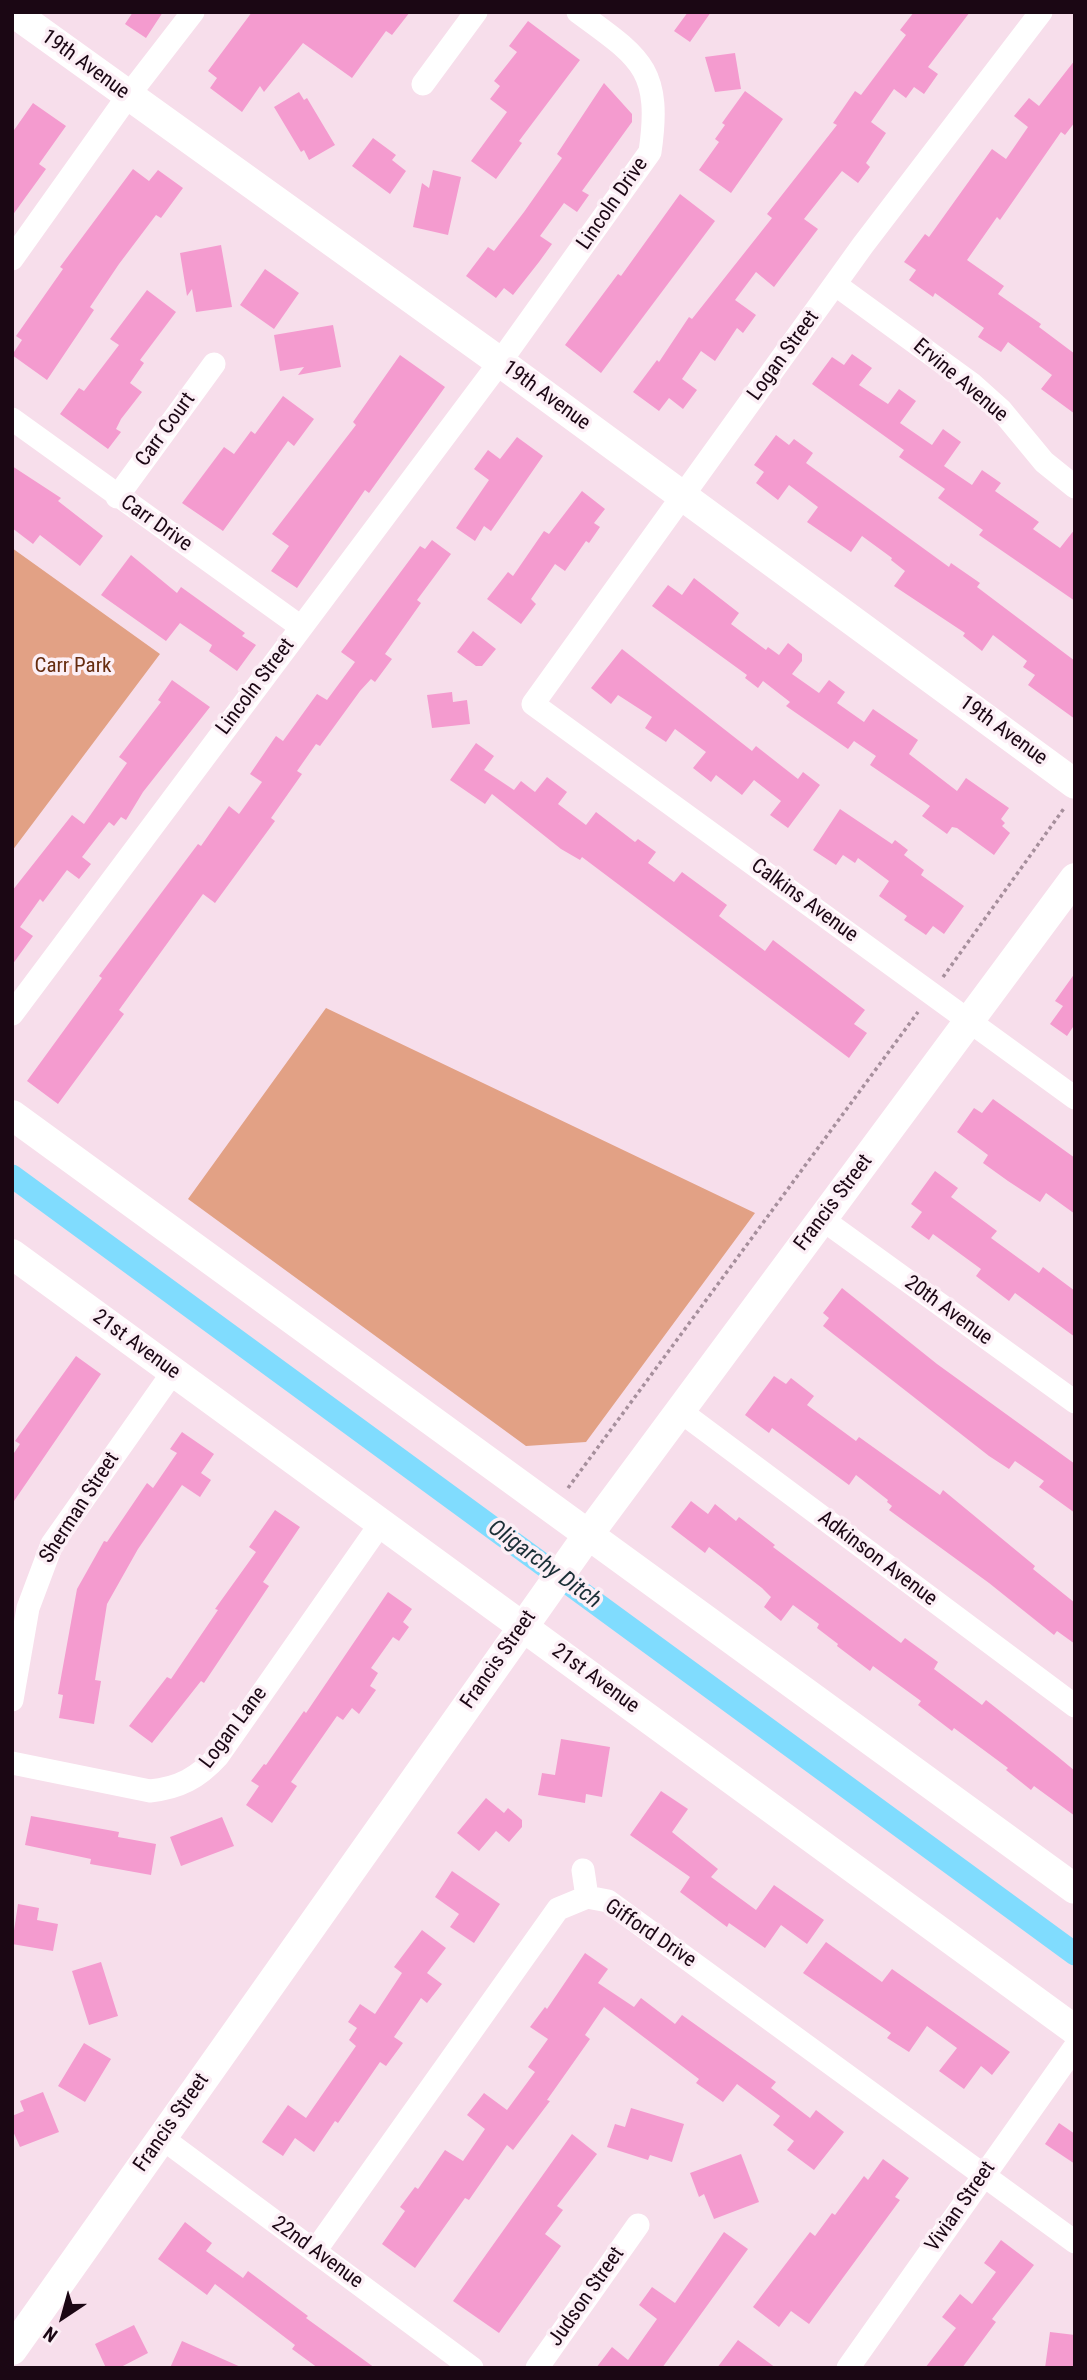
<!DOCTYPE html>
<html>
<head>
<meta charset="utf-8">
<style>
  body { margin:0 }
  #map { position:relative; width:1087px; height:2380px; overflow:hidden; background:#f7deeb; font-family:"Roboto Condensed",sans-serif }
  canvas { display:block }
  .frame { position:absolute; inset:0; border:14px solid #1b0714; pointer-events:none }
  .north { position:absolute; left:28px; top:2282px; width:70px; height:70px; -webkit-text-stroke:5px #fceff6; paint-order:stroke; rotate:216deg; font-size:19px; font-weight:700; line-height:28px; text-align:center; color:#1b0714 }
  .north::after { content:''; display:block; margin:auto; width:24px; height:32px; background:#1b0714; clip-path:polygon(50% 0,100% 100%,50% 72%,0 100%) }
</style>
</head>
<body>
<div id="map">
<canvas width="1087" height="2380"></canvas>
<div class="frame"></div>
<div class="north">N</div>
</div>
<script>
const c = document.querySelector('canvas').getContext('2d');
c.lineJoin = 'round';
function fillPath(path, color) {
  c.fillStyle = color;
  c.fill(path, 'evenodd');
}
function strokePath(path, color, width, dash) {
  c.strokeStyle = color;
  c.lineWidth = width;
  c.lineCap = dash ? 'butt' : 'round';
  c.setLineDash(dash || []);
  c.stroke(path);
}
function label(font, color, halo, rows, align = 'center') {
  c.font = font + ' "Roboto Condensed",sans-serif';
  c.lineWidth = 7;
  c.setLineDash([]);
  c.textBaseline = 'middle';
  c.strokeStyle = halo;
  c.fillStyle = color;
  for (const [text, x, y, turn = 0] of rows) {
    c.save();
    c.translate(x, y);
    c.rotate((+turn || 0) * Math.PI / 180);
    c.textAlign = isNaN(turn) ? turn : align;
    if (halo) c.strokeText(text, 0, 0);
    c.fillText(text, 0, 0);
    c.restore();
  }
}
const green = new Path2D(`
  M12,548l148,106 -148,197z
  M326,1008l429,205 -169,229 -60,4 -338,-247z`);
const canal = new Path2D(`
  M12,1176l1063,778`);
const building = new Path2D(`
  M133,12h30l-17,26 -21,-14z
  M252,12h158l-18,23 -6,-4 -34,47 -49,-35 -39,49 -4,-6 -18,26 -32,-24 7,-10 -9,-7z
  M688,12h23l-21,30 -16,-11z
  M914,12h56l-42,55 10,7 -14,20 -10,-7 -8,11 -12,-9 -23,33 15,11 -20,30 4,4 -12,16 -16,-12 -12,15 -26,33 14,10 -44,58 -18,-15 -21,28 21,15 -13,18 -6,-5 -22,33 -14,-10 -19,28 15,11 -14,19 -14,-11 -10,13 -26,-19 24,-32 2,2 30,-45 3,2 80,-101 -5,-4 70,-89 -4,-2 22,-32 6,4 45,-60 -6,-5z
  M528,21l52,39 -61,81 3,2 -26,36 -25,-18 36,-49 -17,-13 10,-13 -6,-5 23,-29 -8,-6z
  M735,53l6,36 -26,3 -10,-35z
  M1075,60v62l-10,13 -4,-3 -61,88 -3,-3 -30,43 37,26 -6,8 43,30 -2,3 36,27v60l-34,-25 11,-14 -44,-33 -7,10 -23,-15 6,-9 -49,-35 -2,4 -24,-17 7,-10 -12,-8 21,-28 4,3 63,-88 14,10 22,-32 -14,-11 15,-18 10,8z
  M604,83l28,31v8l-50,69 7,4 -12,17 -13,-9 -24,33 12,8 -13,18 -26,33 -9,-7 -8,10 -30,-22 22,-29 6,4 30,-39 38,-54 -5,-4z
  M745,91l38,28 -52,74 -32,-23 20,-28 -4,-3 10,-14 -3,-2z
  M299,92l5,8 3,-2 28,47 -26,15 -5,-10 -3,2 -27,-45z
  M33,103l33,23 -27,38 7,5 -34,47v-83z
  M373,138l23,17 -4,5 14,11 -16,23 -38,-28z
  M133,169l16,12 9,-11 25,18 -22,30 -5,-3 -37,49 -29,43 4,3 -47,70 -35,-25 10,-15 -6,-4 47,-67 -3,-2z
  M433,170l28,7 -13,58 -35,-8 9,-44 7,5z
  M680,194l35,27 -114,152 -36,-28 53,-71 3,2z
  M221,245l11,62 -36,5 -4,-23 -5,7 -7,-43z
  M265,269l34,24 -25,36 -34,-24z
  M147,290l29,22 -36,48 4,3 -14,20 12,9 -21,27 -5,10 5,3 -13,17 -48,-35 19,-26 5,3 35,-46 -9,-6z
  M333,325l8,42 -43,8 6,-8 -24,4 -6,-36z
  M852,354l20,14 -13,17 29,19 11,-15 17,12 -16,22 32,22 11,-16 18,13 -17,24 28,19 10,-15 19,13 -6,8 44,31 -6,7 27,19 15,-19v72l-96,-66 4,-5 -45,-32 7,-9 -46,-32 5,-7 -92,-66 20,-27 12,8z
  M400,355l45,32 -76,106 -4,-3 -68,98 -26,-17 18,-25 -17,-12 84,-109 -3,-3z
  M283,396l31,23 -20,27 -6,-5 -65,90 -41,-28 42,-56 10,7 17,-23 4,3z
  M776,435l13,10 5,-6 19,14 -7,10 143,104 2,-4 29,20 -3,4 98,74v58l-47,-34 7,-10 -12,-8 4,-6 -34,-26 -11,16 -19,-15 2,-3 -71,-47 11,-15 -14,-11 1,-2 -30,-22 -11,16 -44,-30 11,-15 -29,-22 -11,15 -22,-17 8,-11 -10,-7z
  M517,437l26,19 -52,75 -7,-5 -9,15 -19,-13 33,-48 -15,-11 14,-19 12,9z
  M12,466l49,32 -3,3 45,35 -23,30 -40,-31 -7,9 -21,-16z
  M582,491l23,18 -11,14 6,4 -11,16 -3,-2 -21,30 -10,-7 -24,35 5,5 -15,20 -34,-25 21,-27 5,4 31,-45 5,3z
  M432,540l19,14 -34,46 4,3 -36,51 7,5 -17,23 -4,-3 -11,12 -40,55 -4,-2 -19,27 5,3 -31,44 4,3 -60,82 -12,-9 -84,116 5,4 -66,90 -31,-23 75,-103 -3,-2 99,-132 3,2 28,-40 10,8 23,-32 -12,-8 26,-38 7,5 34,-47 10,6 28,-38 -14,-10 79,-106 5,3z
  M131,555l46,38 4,-6 64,46 -3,3 14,9 -19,26 -28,-20 3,-6 -32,-22 -14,18 -65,-46z
  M694,578l45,35 -8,11 35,26 2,-3 11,8 9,-12 14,11v7l-10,13 27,19 10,-13 16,12 -8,11 27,19 9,-13 45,31 -9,14 48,37 9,-13 43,30 -8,11 4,4 -3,3 8,7 -16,22 -37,-27 -5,-1 -5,7 -25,-18 8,-10 -60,-41 6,-9 -22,-15 -6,8 -62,-43 4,-4 -27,-21 -5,7 -13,-10 2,-3 -95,-69 16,-21 14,10z
  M473,631l23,18 -14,17h-6l-19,-14z
  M622,649l130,102 4,-5 42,33 5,-7 17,13 -32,43 -18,-13 11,-14 -27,-21 -12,15 -26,-20 -5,7 -18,-14 13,-16 -31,-23 -9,13 -21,-14 7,-11 -34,-22 -7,9 -20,-16z
  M172,680l38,27 -67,85 -17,28 -5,-3 -7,9 -5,-4 -27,35 9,7 -12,15 -12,-9 -24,32 -3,-3 -20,28 13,9 -21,29v-74l60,-76 12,9 43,-61 -8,-6 42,-55 -3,-2z
  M452,692l1,10 14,-2 3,24 -38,4 -5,-33z
  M476,743l18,13 -10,14 30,20 7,-9 14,11 12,-15 20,15 -9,12 28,21 10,-13 39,30 3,-3 18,13 -8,11 26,19 8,-10 45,33 -8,11 46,35 8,-11 92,70 -11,14 13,9 -18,25 -267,-201 -2,3 -19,-11 -69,-55 -7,10 -35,-24z
  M840,809l52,35 3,-4 13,10 -4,5 20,15 -3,5 43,31 -20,28 -11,-8 -7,9 -22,-15 3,-4 -28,-20 10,-15 -31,-23 -3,5 -12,-8 -7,10 -23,-15z
  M1075,973v51l-8,12 -17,-12 13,-18 -8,-5z
  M993,1099l82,59v56l-29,-21 -6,9 -32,-21 -25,-18 5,-8 -31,-23 17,-24 8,5z
  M935,1171l23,17 -7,9 46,34 -6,7 48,35 4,-6 32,24v46l-60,-44 -6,8 -33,-25 5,-7 -48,-35 -4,6 -18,-13 11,-15 -11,-8z
  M842,1288l95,76 138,100v49l-36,-26 5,-6 -29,-20 -6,8 -20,-13 -166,-130 6,-8 -6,-5z
  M76,1356l25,18 -89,130v-48l8,-12 -5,-3z
  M774,1376l12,8 5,-6 23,18 -7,9 49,36 3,-4 81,58 3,-5 92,76 -2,3 42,34v41l-18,-13 -3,4 -65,-52 -100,-73 3,-4 -5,-4 1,-2 -32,-25 -7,10 -77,-57 -3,5 -24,-18z
  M182,1432l32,22 -13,19 10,7 -11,17 -18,-12 -44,64 -31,55 -12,76 6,1 -7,43 -35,-6 4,-23 -5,-1 19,-105 27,-48 3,1 40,-59 6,5 24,-35 -7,-4z
  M691,1501l17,13 7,-10 21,17 3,-4 36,28 -2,2 128,96 4,-5 33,24 -4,7 48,36 4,-5 71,56 18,15v45l-41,-30 -3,4 -25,-20 2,-2 -54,-40 -2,3 -34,-26 3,-4 -48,-35 -3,5 -33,-25 1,-2 -21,-16 2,-4 -26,-19 -12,16 -17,-14 7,-10 -9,-9 -53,-41 -4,6 -34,-26z
  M275,1510l25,17 -37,55 6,4 -65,97 -3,-2 -49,62 -23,-17 38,-49 4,2 47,-69 -3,-1 41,-57 -7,-5z
  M388,1592l24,17 -9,13 6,5 -10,14 -6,-4 -22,31 7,5 -8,13 6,4 -17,24 -7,-6 -9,12 -6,-4 -46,66 6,4 -25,37 -26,-18 13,-19 -8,-5 13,-17 2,1 38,-54 2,2z
  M561,1739l49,8 -8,50 -16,-3 -1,9 -47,-8 4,-22 13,2z
  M661,1791l27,18 -16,23 46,37 -7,8 45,33 18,-25 50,35 -17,24 -26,-19 -16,23 -36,-25 -2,4 -47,-35 10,-15 -60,-42z
  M486,1798l18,15 4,-5 14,12v7l-13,15 -13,-11 -17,20 -22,-18z
  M31,1816l88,16 -1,5 38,7 -5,31 -61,-11 1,-5 -66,-14z
  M222,1817l12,29 -53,20 -11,-29z
  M452,1871l48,33 -26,39 -24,-16 9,-13 -24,-17z
  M18,1904l21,4 -2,12 21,4 -5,27 -41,-7z
  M422,1930l24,18 -19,25 15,11 -15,19 -6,-5 -27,39 9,6 -17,23 -6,-4 -42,61 -3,-2 -21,31 -19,-14 -12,18 -21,-14 26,-37 18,13 50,-72 -7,-6 8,-12 -9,-6 12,-18 15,10 27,-41 -8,-6z
  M826,1942l56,40 10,-13 118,83 -18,23 -11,-9 -17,23 -25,-18 18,-23 -30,-22 -18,26 -22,-14 4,-5 -88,-60z
  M585,1953l23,16 -10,14 36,24 7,-9 34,26 7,-9 94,67 -5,6 39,30 6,-8 28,22 -30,38 -27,-20 7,-9 -21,-16 7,-9 -43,-32 -14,18 -27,-19 3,-4 -95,-72 -19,28 5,4 -43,61 3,1 -37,49 -6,-5 -38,55 -4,-2 -50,70 -33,-24 23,-33 -5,-4 15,-20 3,2 27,-39 18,11 22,-32 -18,-14 17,-22 23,17 28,-38 -7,-5 20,-28 -18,-12 15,-20 2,2z
  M101,1962l17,54 -29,9 -17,-54z
  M84,2043l27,16 -26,43 -27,-16z
  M43,2092l16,40 -39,15 -8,-18v-13l12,-5 -4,-10z
  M631,2108l53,16 -12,38 -22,-7 -2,5 -41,-13 8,-23 10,3z
  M1059,2123l16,11v30l-30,-20z
  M572,2134l25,20 -40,52 6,4 -18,24 16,12 -62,87 -46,-32z
  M741,2154l18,48 -45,17 -10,-25 -5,3 -9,-24z
  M883,2159l26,19 -14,19 5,3 -91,124 -18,-13 -12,16 -26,-20 57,-75 5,4 17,-23 3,2 29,-39 4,4z
  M185,2222l27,21 -6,8 37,27 5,-7 60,45 -2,2 69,50h-57l-26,-19 3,-4 -80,-61 -8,11 -49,-36z
  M724,2232l24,17 -86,119h-66l16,-21 16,13 29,-41 -18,-14 13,-18 23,16z
  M1001,2240l33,25 -42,54 4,3 -34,46h-37l31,-40 -14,-11 18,-23 12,10 24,-32 -12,-9z
  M134,2325l14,28 -29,15h-13l-11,-24z
  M1050,2332l25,3v33h-30z
  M738,2340l38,28h-59z
  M182,2341l61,27h-73z`);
const path = new Path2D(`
  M943,977l122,-170
  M568,1488l350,-476`);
const minor = new Path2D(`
  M1041,12l-178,233 -330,459 542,394
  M423,84l53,-72
  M12,259l116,-163 65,-84
  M836,285l136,99 29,26 43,52 31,25
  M12,419l289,208
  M117,497l97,-133
  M12,1014l488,-652 150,-210c12,-83 -9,-94 -72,-140
  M822,1219l253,183
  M680,1411l395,295
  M12,1700l16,-92 24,-64 121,-172
  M12,1763l138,28c29,-3 48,-13 68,-35l163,-233
  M583,1870l4,27
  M162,2138l310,230
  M315,2251l243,-342 29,-12 21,4 467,341
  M537,2368l101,-143
  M848,2368l227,-321`);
const tertiary = new Path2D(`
  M13,12l487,350 575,422
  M12,1115l1063,774
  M12,1254l1063,776
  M12,2350l576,-815 487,-657`);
const streetNames = [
  ["19th Avenue",85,65,36],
  ["Lincoln Drive",613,204,-55],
  ["Logan Street",784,356,-54],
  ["Ervine Avenue",960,381,40],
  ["19th Avenue",546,396,36],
  ["Carr Court",166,430,-54],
  ["Carr Drive",156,524,35],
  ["Lincoln Street",256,687,-53],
  ["19th Avenue",1003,731,36],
  ["Calkins Avenue",804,901,36],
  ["Francis Street",834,1203,-53],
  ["20th Avenue",948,1311,36],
  ["21st Avenue",136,1345,36],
  ["Sherman Street",80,1508,-57],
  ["Adkinson Avenue",877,1559,37],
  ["Francis Street",499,1660,-55],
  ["21st Avenue",595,1679,36],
  ["Logan Lane",234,1728,-53],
  ["Gifford Drive",650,1934,34],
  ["Francis Street",172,2123,-55],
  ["Vivian Street",961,2207,-55],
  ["22nd Avenue",317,2253,36],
  ["Judson Street",587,2297,-55]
];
const parkNames = [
  ["Carr Park",73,667]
];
const waterNames = [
  ["Oligarchy Ditch",544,1565,36]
];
fillPath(green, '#e2a185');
strokePath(canal, '#80dcfe', 23);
fillPath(building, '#f49bcf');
strokePath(path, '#a68f9c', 3.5, [3.5, 3.5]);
strokePath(minor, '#fff', 23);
strokePath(tertiary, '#fff', 30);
label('21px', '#1b0714', '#fceff6', streetNames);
label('21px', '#662c0f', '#fceff6', parkNames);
label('italic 23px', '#1a2f37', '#fceff6', waterNames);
</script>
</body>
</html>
